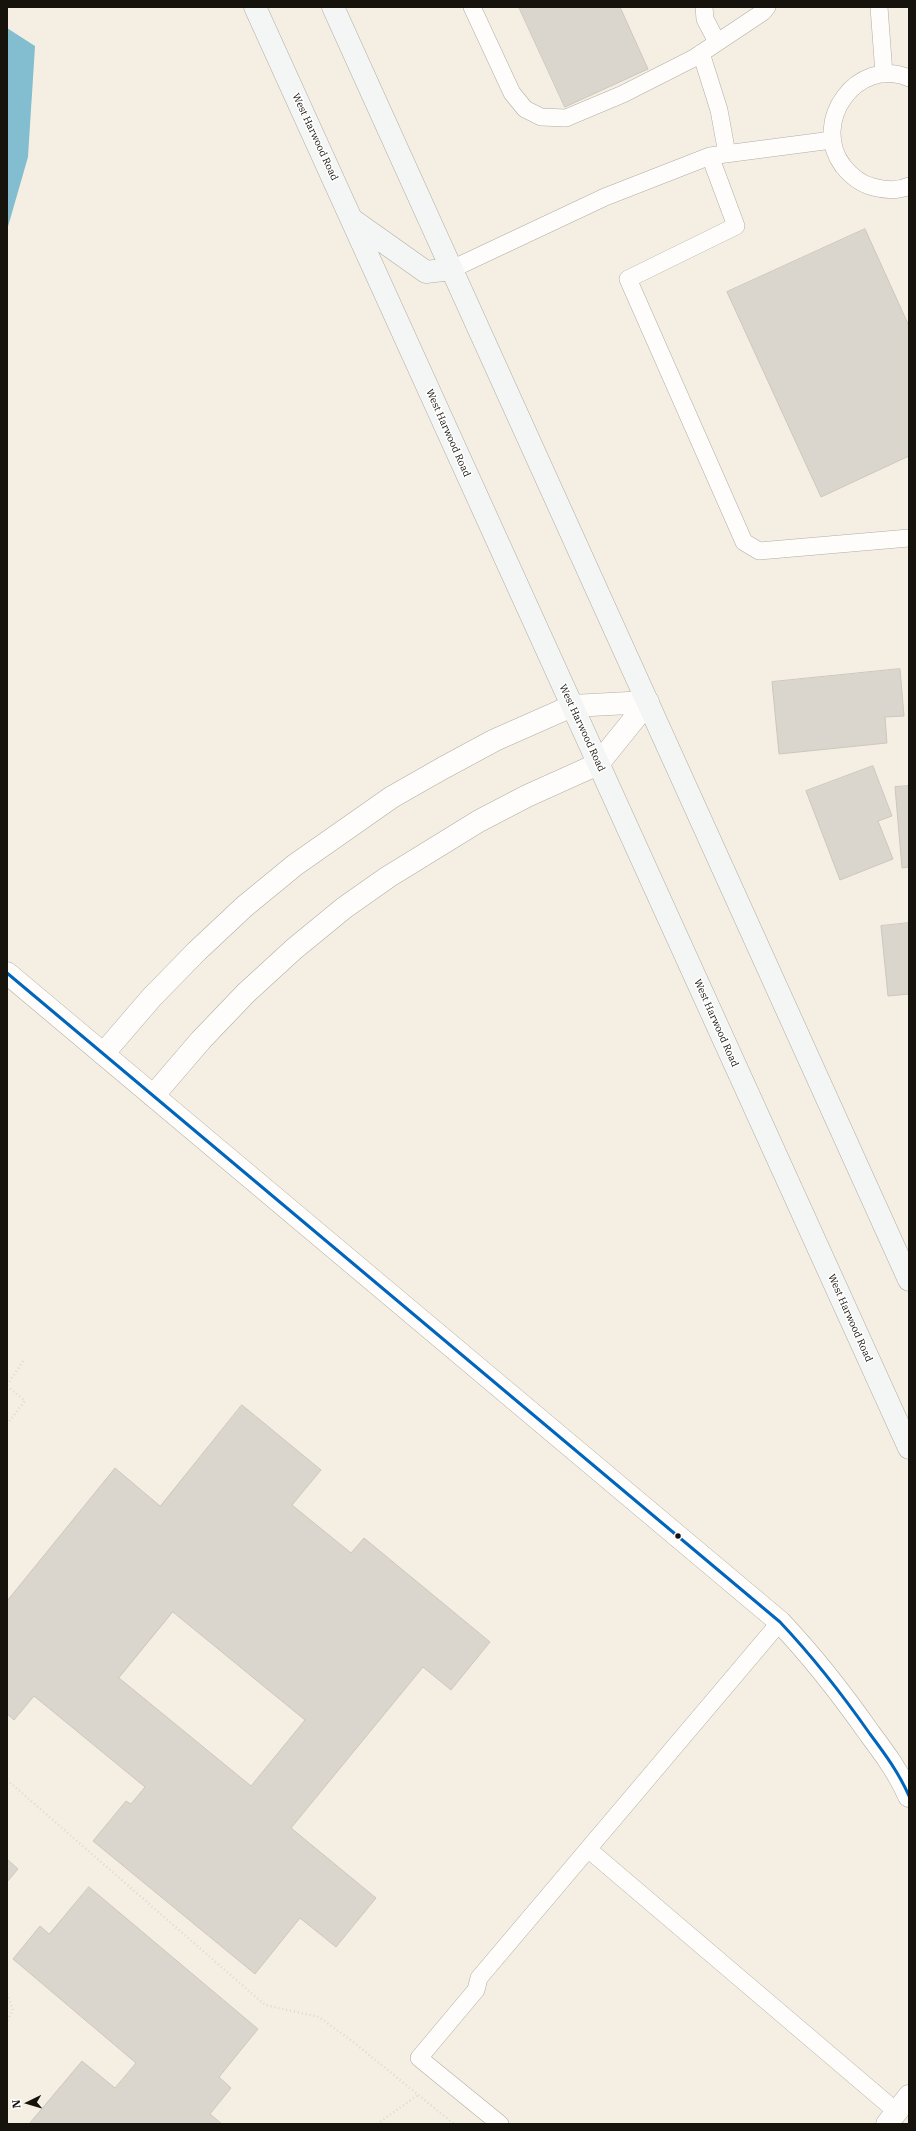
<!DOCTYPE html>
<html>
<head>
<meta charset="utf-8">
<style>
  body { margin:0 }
  #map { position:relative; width:916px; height:2131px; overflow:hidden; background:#f5efe3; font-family:"IBM Plex Serif",serif }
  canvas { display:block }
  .frame { position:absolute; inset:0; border:8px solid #16130c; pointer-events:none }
  .north { position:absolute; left:8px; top:2083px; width:40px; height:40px; -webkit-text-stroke:3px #fff; paint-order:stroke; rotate:265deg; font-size:11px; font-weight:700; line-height:16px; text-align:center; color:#16130c }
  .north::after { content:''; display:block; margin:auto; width:14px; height:18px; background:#16130c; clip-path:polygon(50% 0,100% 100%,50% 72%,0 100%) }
</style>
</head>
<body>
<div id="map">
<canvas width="916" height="2131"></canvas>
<div class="frame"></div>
<div class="north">N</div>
</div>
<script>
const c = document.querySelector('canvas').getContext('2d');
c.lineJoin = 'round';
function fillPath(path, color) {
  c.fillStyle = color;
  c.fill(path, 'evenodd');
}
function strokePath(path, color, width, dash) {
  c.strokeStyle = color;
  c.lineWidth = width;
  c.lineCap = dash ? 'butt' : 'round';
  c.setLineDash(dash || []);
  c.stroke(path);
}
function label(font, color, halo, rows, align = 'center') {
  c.font = font + ' "IBM Plex Serif",serif';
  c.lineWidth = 3;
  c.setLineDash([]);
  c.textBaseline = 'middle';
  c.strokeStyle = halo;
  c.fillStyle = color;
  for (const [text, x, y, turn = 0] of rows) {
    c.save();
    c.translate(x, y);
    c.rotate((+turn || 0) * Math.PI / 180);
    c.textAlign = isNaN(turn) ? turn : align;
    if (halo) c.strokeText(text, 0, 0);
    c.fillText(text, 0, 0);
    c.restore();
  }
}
const water = new Path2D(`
  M7,28l28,18 -7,111 -21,73z`);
const building = new Path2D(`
  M519,7h101l28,62 -83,38z
  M865,229l44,97v130l-88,41 -94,-205z
  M900,669l4,47 -19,1 2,26 -108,11 -7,-72z
  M873,766l19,50 -14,5 15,38 -53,21 -34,-89z
  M909,786v81l-7,1 -7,-81z
  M909,923v71l-21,2 -7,-70z
  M242,1405l79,65 -29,35 59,48 13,-15 126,104 -39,48 -28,-23 -132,161 85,70 -40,49 -36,-29 -45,56 -162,-133 33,-40 5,3 14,-17 -111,-91 -20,24 -7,-6v-113l108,-133 45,38zM173,1612l132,108 -54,66 -132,-108z
  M7,1859l11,10 -11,13z
  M89,1887l169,142 -39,48 12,11 -21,26 12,10h-193l53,-63 33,27 21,-25 -123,-104 27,-33 9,8z`);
const path = new Path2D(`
  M7,1385l17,-25
  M7,1386l18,15 -18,23
  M7,1780l258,225 54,12 33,24 102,83
  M7,1994l6,16 -6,11
  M377,2124l41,-29`);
const lane = new Path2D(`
  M472,7l40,86 13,16 16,8 25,1 57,-24 71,-36 69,-46 4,-5
  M704,7l1,12 12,23
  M879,7l5,67
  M701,53l18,57 8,44
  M909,78c-52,-22 -99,44 -66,88 8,10 18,18 30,21 11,3 25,4 36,-1
  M710,156l26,70 -108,53 116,263 15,9 150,-13
  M452,269l153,-72 105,-41 122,-16
  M588,1849l309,263
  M500,2124l-81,-66 57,-68 3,-12 301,-356`);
const street = new Path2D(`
  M7,973l773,649c33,35 62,72 90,112 15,20 29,39 39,62
  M103,1054l49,-57 45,-46 48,-45 50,-41 97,-68 51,-29 52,-28 77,-34 76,-4
  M153,1096l48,-56 45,-47 48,-44 50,-41 44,-31 91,-56 48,-25 71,-32 50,-62
  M887,2124l22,-28`);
const secondary = new Path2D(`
  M255,7l654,1441
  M333,7l576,1273
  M354,221l72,51 26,-3`);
const bus1 = new Path2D(`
  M7,973l773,649c33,35 62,72 90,112 15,20 29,39 39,62`);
const markers = [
  [678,1536,3.5,"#16130c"]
];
const streetNames = [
  ["West Harwood Road",315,137,65],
  ["West Harwood Road",448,433,66],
  ["West Harwood Road",582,728,65],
  ["West Harwood Road",716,1023,66],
  ["West Harwood Road",850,1318,66]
];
fillPath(water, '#82bdd0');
fillPath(building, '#dbd6cd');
strokePath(building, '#ccc7be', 1);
strokePath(lane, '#b1aca3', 18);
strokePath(street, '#b1aca3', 23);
strokePath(secondary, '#b1aca3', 23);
strokePath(path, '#dbd9d5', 2.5, [1, 3]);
strokePath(lane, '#fefdfb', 17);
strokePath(street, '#fefdfb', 22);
strokePath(secondary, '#f4f6f5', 22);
strokePath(bus1, '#0065bd', 3);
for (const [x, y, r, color] of markers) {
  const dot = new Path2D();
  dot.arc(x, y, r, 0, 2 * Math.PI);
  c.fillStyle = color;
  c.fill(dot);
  strokePath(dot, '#fff', 1.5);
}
label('10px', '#16130c', '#fff', streetNames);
</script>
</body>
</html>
